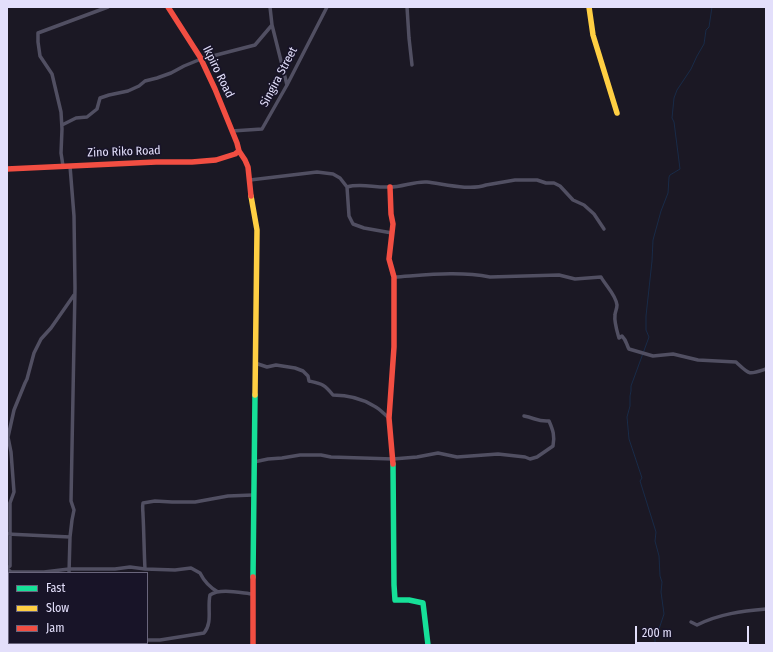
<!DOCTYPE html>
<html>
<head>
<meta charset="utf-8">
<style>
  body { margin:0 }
  #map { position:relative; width:773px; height:652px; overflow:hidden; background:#1b1824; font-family:"Fira Sans Condensed",sans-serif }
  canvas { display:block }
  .frame { position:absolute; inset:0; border:8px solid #e3dffb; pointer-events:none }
  .legend { position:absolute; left:8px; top:572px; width:140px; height:72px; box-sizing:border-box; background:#181428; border:1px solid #69657c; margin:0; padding:5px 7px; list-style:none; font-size:12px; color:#e3dffb }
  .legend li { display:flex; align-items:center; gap:8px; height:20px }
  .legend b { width:20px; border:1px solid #69657c }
  .scale { position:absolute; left:635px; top:626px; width:114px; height:18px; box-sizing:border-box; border:2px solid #e3dffb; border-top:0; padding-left:5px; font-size:12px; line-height:14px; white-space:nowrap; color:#e3dffb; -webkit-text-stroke:3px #181428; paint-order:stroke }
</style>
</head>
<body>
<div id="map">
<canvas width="773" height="652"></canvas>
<div class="frame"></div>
<ul class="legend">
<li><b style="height:5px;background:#16e098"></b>Fast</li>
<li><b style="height:5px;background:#ffcf43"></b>Slow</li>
<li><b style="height:5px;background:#f24e42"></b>Jam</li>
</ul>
<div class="scale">200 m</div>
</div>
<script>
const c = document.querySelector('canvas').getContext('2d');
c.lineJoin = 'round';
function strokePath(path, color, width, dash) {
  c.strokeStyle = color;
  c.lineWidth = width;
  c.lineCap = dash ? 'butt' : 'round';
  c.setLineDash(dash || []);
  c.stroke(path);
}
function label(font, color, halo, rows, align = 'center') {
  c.font = font + ' "Fira Sans Condensed",sans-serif';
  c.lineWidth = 3.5;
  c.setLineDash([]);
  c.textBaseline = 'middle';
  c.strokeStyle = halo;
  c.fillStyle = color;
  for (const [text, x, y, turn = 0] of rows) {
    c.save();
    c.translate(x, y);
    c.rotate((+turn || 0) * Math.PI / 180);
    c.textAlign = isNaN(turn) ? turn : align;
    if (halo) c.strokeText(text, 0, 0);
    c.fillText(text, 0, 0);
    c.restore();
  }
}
const stream = new Path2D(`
  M655,645v-6l2,-4 7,-21 -3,-22 1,-10 -2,-6 -1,-20 -4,-15 1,-9 -16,-51 2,-3 -13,-39 -2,-22 3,-11v-10l1,-5v-5l18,-49 -3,-7v-14l6,-55 1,-21 8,-29 7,-18 1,-16 1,-2 10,-6 -6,-47 -2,-4 2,-20 3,-8 14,-21 6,-13 7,-12 2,-14 3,-3 3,-20`);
const street = new Path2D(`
  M270,7l2,18 15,60
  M407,7l2,31 3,27
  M62,125l14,-7 11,-1 10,-8 3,-11 9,-3 19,-4 11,-5 6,-5 12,-3 14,-5 13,-7 17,-7 54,-14 17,-20
  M232,131l30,-2 25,-44 40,-78
  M63,166l-2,-13 1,-24 -1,-17 -9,-38 -12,-18 -2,-14v-9l70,-26
  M250,180l67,-8 16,2 7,4 7,9c14,-4 28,1 43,0 12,0 25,-6 37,-5 17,2 43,9 59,3l29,-5h22l9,3h8l6,3 13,14 11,5 10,9 10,15
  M347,187l2,29 4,8 11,4 28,5
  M394,277c32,-2 65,-6 96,0l69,-2 16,4 26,-2c5,9 15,18 16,28 0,4 -2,7 -2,10 -1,7 2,16 4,23l3,-2c5,5 4,8 7,13l24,7 20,-2 25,6 38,2c14,13 12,13 30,7
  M255,363l12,4 9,-2 19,3 8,3 5,5 1,5c13,3 15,3 24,14 14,0 28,3 41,11 6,3 10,8 15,12
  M254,462l14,-3 14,-1 18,-3h21l10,2 62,2 24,-2 21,-4 19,4 41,-3 27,3 5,2 7,-2 16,-11c2,-10 0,-16 -4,-25 -11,1 -14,-3 -25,-5
  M7,534l63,3
  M7,568l3,-2v-63l4,-11 -3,-40 -3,-15 6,-27 11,-27 2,-4 7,-26 7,-14 10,-11 23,-33
  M7,569l4,3h33l25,-3h46l15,-2 15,2 30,1 16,-2 9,5c4,8 9,14 18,19
  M145,569c-1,-18 -1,-36 -2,-54 0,-5 -1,-7 0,-12l12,-2 17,1h23l33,-6 25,-1
  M69,573l1,-36 2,-17 2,-10 -3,-9 4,-213 -1,-72 -4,-50
  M7,579v16
  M7,603h2
  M691,622l6,3c22,-11 45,-14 69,-16
  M147,640h13l44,-7c9,-11 3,-25 6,-38 10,-7 31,-2 43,-1
  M63,645l2,-2`);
const fast = new Path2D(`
  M393,464l1,121 1,15h14l14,3 5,42
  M253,577l2,-182`);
const slow = new Path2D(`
  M589,7l4,28 24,78
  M251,196l6,34 -2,165`);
const jam = new Path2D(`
  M168,7l32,50 15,32 22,54 2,8 6,9 3,7 3,29
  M7,169l149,-7h36l24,-2 19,-6 4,-3
  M390,187l1,27 2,10 -4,35 5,18v70l-5,71 4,46
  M253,577v68`);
const streetNames = [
  ["Ikpiro Road",218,72,64],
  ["Singira Street",279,77,-62],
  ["Zino Riko Road",124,152,-2]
];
strokePath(stream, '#192b48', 1);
strokePath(street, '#514f62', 3.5);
strokePath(fast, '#16e098', 5.5);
strokePath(slow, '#ffcf43', 5.5);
strokePath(jam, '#f24e42', 5.5);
label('12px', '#e3dffb', '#181428', streetNames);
</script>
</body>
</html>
